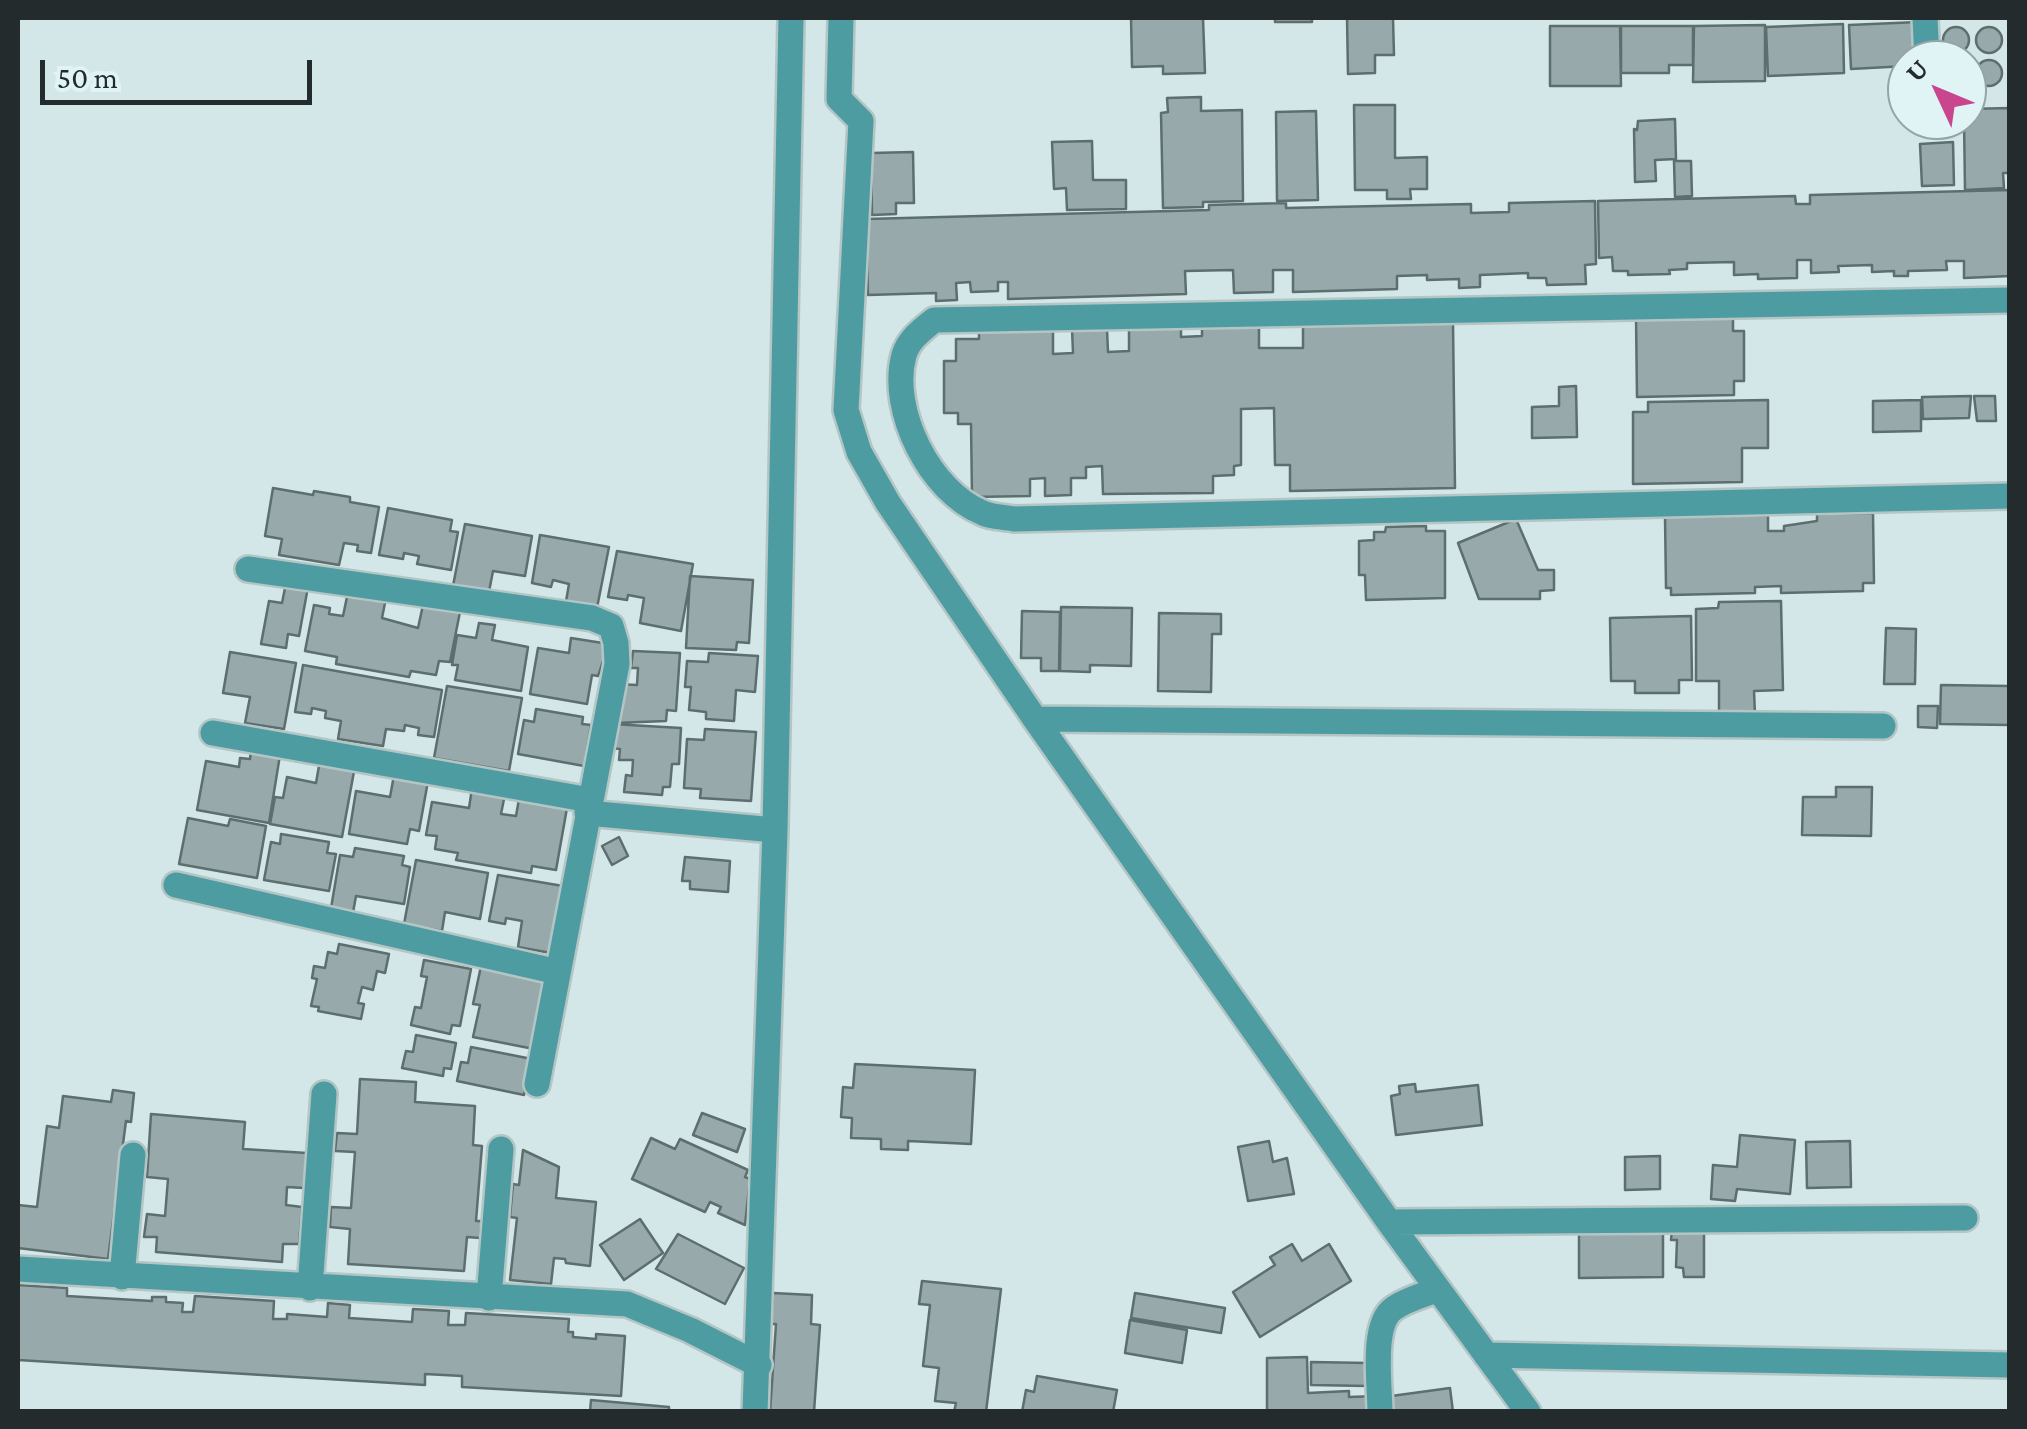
<!DOCTYPE html>
<html>
<head>
<meta charset="utf-8">
<style>
  body { margin:0 }
  #map { position:relative; width:2027px; height:1429px; overflow:hidden; background:#d4e7e8; font-family:"Crimson Pro",serif }
  canvas { display:block }
  .frame { position:absolute; inset:0; border:20px solid #242b2c; pointer-events:none }
  .north { position:absolute; left:1887px; top:40px; width:100px; height:100px; box-sizing:border-box; background:#e1f4f5; border:2px solid #95a4a5; border-radius:50%; rotate:314deg; font-size:28px; font-weight:700; line-height:40px; text-align:center; color:#242b2c }
  .north::after { content:''; display:block; margin:auto; width:35px; height:45px; background:#c9468e; clip-path:polygon(50% 0,100% 100%,50% 72%,0 100%) }
  .scale { position:absolute; left:40px; top:60px; width:272px; height:45px; box-sizing:border-box; border:5px solid #242b2c; border-top:0; padding-left:12px; font-size:30px; line-height:35px; white-space:nowrap; color:#242b2c; -webkit-text-stroke:8px #e1f4f5; paint-order:stroke }
</style>
</head>
<body>
<div id="map">
<canvas width="2027" height="1429"></canvas>
<div class="frame"></div>
<div class="north">U</div>
<div class="scale">50 m</div>
</div>
<script>
const c = document.querySelector('canvas').getContext('2d');
c.lineJoin = 'round';
function fillPath(path, color) {
  c.fillStyle = color;
  c.fill(path, 'evenodd');
}
function strokePath(path, color, width, dash) {
  c.strokeStyle = color;
  c.lineWidth = width;
  c.lineCap = dash ? 'butt' : 'round';
  c.setLineDash(dash || []);
  c.stroke(path);
}
const building = new Path2D(`
  M1131,18h72l2,55 -42,1v-8l-31,1z
  M1275,18h37v4h-37z
  M1347,18h46l1,37h-19v18l-27,1z
  M1918,22l1,38h-12v6l-56,3 -2,-44z
  M1843,24l1,49 -76,3 -2,-49z
  M1765,25v56l-72,1 1,-56z
  M1550,26h70l1,60h-71z
  M1621,26h72v39h-24v8h-48z
  M1976 40a13 13 0 1 1 26 0a13 13 0 1 1-26 0Z
  M1943 40a13 13 0 1 1 26 0a13 13 0 1 1-26 0Z
  M1976 73a13 13 0 1 1 26 0a13 13 0 1 1-26 0Z
  M1201,97v14l41,-1 1,91 -40,1v5l-40,1 -2,-95 7,-1 -1,-14z
  M1354,105h41v53l32,-1v32h-17l1,10h-24v-9h-32z
  M2010,108v65h-7l1,15 -39,2 -1,-70h3v-11z
  M1316,111l2,89 -41,1 -1,-89z
  M1675,119l1,40 -21,1 1,21 -21,1 -1,-53 3,1 1,-9z
  M1092,141l1,39h33v29l-59,1 -1,-22 -12,1 -2,-47z
  M1953,142l1,43 -32,1 -2,-42z
  M913,152l1,51h-18v11l-24,1 -1,-62z
  M1674,161h17l1,35 -17,1z
  M2010,190v86l-46,2v-17h-18l1,9 -39,1v5h-14v-5l-22,1v-7l-34,1 1,6 -28,1v-13h-14v18l-39,1v-5l-24,1v-13l-47,1v6l-18,1 1,4 -42,1v-4h-15l-1,-14 -13,1 -1,-57 197,-5 1,8h14v-9z
  M1595,201l1,63 -11,1 1,19 -39,1 -1,-7h-18v-5l-48,2v12l-21,1v-9l-32,1v-5l-30,1v13l-104,3v-22h-20v22l-39,1 -1,-23 -48,1 1,23 -178,5v-17h-10v9l-27,1 -1,-10 -14,1 1,17 -21,1v-8l-68,2 -2,-76 343,-9v-5l77,-2v5l185,-4v9l38,-1v-9z
  M1733,316v15h11v50h-10v14l-97,2 -1,-80z
  M1453,322l2,166 -165,3v-26h-15l-1,-57 -33,1v56l-7,1v9l-21,1v17l-110,1 -1,-28 -16,1v11h-15v17l-26,1v-18l-15,1v17l-58,1 -1,-73h-13v-11h-14v-52h12v-22h23v-8l74,-1v24l20,-1 -1,-24h35l1,23 21,-1v-23l52,-1v10l21,-1v-9l57,-1v22h44v-23z
  M1576,386l1,51 -45,1v-31l27,-1v-19z
  M1971,396l-2,22 -46,1 -1,-22z
  M1974,396h21l1,25h-19z
  M1768,400v48h-26v34l-109,2v-72h15v-10z
  M1921,400v31l-48,1v-31z
  M273,488l40,7 1,-4 36,6v5l29,5 -8,46 -14,-2 1,-6 -14,-2 -5,22 -60,-10 3,-16 -17,-3z
  M388,508l64,12 -2,11 8,1 -7,38 -34,-6 2,-8 -15,-3 -1,6 -24,-4z
  M1873,513l1,70h-11v8l-82,2v-7l-26,1v6l-84,2v-7h-5l-1,-71 103,-2v16h16v-5l33,-5v-7z
  M1516,519l22,51h16v20l-14,1v8h-61l-21,-56z
  M465,524l67,12 -7,40 -32,-5 -5,26 -36,-6z
  M1426,526v5h19v67l-79,2 -1,-25h-6v-34l15,-1v-8h11l1,-5z
  M540,535l69,12 -13,66 -31,-6 4,-23 -16,-4 -2,7 -19,-4z
  M617,551l76,13 -12,67 -41,-8 4,-25 -16,-3 -1,5 -19,-3z
  M690,576l63,4 -4,63 -12,-1 -1,8 -50,-2z
  M286,583l22,4 -9,49 -11,-2 -2,14 -25,-4 8,-43 13,2z
  M348,592l38,6 -4,20 36,10 5,-23 37,7 -10,50 -11,-1 -3,14 -25,-4 -2,6 -73,-13 1,-7 -32,-6 9,-46 16,3 -1,6 14,2z
  M1781,601l2,89 -29,1 1,23h-36v-33h-23v-72l22,-1 1,-6z
  M1061,607l71,1 -1,58 -41,-1v7l-30,-1z
  M1022,611l38,1 -1,59h-18v-13h-20z
  M1159,613l62,1v20h-9l-1,58 -53,-1z
  M1691,616l1,64h-13v13h-44v-12h-24l-1,-63z
  M479,623l16,2 -3,15 36,7 -7,44 -66,-11 3,-15h-6l5,-30 19,3z
  M1886,628l30,1 -1,55h-31z
  M571,638l38,6 -11,32 -6,-1 -5,29 -57,-10 8,-46 31,5z
  M633,651l47,2 -4,58 -9,-1 -1,11 -51,2 2,-39 20,1 1,-17h-7z
  M230,652l66,11 -12,66 -39,-6 5,-26 -27,-4z
  M709,653l49,3 -3,36 -19,-2 -2,31 -28,-2v-7l-17,-2 2,-23h-6l2,-26 21,1z
  M303,665l139,25 -8,47 -16,-2 1,-7 -14,-3 -1,6 -18,-2 -3,17 -45,-7 3,-18 -16,-3 1,-7 -14,-3 -1,6 -16,-2z
  M1941,685l69,1v39l-70,-1z
  M447,686l75,12 -13,73 -75,-13z
  M1918,706h20l-1,22 -19,-1z
  M536,709l47,8 -1,7 9,1 -7,41 -66,-12 6,-34 10,2z
  M612,724l69,4 -2,36h-7l-2,23h-7l-1,8 -38,-3 2,-17 6,1 1,-16h-14l1,-11 -10,-1z
  M705,729l51,3 -5,69 -51,-3 1,-9 -17,-1 3,-49 17,1z
  M251,750l29,5 -11,68 -72,-13 9,-49 33,6 1,-9 10,1z
  M320,760l35,6 -13,71 -72,-13 5,-27 8,1 4,-21 29,6z
  M394,775l34,6 -9,50 -9,-2 -3,15 -58,-10 7,-43 34,6z
  M1836,787h36l-1,49 -69,-1 1,-38h33z
  M472,788l33,6 -4,20 15,2 3,-17 48,9 -11,62 -24,-4 -1,7 -75,-13 2,-7 -23,-4 2,-13 -11,-1 6,-33 37,6z
  M188,818l40,8 2,-7 36,7 -9,52 -78,-14z
  M281,834l48,8 -2,11 9,1 -7,37 -65,-11 7,-38 9,2z
  M619,837l9,19 -16,9 -10,-19z
  M355,848l49,8 -2,9 8,2 -6,37 -48,-8 -4,22 -22,-4 10,-59 13,2z
  M685,857l45,4 -2,31 -38,-3v-8h-8z
  M416,860l72,13 -8,46 -35,-7 -3,19 -38,-7z
  M498,875l65,11 -12,67 -33,-6 4,-26 -16,-3 -1,6 -16,-3z
  M339,944l50,10 -4,19 -8,-2 -4,19 -11,-3 -4,16 6,1 -3,15 -43,-8 1,-4 -8,-1 6,-27 -5,-1 2,-12 11,2 3,-16 9,2z
  M424,960l47,9 -11,57 -8,-1 -2,9 -39,-9 4,-18 6,1 6,-31 -6,-1z
  M481,966l67,13 -14,70 -61,-12 7,-32 -7,-1z
  M416,1035l40,8 -5,26 -7,-1 -1,8 -41,-8 4,-17 7,1z
  M471,1047l61,12 -8,36 -67,-14 4,-19 7,1z
  M855,1064l120,6 -4,74 -63,-3v9l-27,-1v-10l-30,-1 1,-20 -11,-1 2,-30 10,1z
  M360,1079l56,3 -1,20 60,4 -2,39 9,1 -6,75h6l-2,17 -13,-1 -3,34 -116,-7 2,-35 -20,-2 1,-20 20,1 4,-56 -20,-1 2,-18 20,1z
  M1415,1084l1,8 62,-7 4,40 -86,10 -5,-39 9,-2 -1,-8z
  M113,1090l21,3 -3,29 -5,-1 -18,138 -90,-11v-43l19,2 10,-81 12,2 4,-32 48,6z
  M702,1113l43,16 -8,23 -44,-17z
  M151,1114l94,8 -2,27 64,4 -3,35 -17,-1 -1,18 16,2 -3,37h-16l-1,18 -126,-10 1,-15h-13l3,-23 18,2 3,-37 -21,-2z
  M1740,1135l55,5 -5,54 -53,-5 -2,12 -24,-2 2,-34 24,2z
  M651,1138l24,11 5,-10 68,31 -3,7 5,2 -5,46 -27,-12 3,-6 -11,-5 -5,10 -73,-33z
  M1269,1141l4,21 14,-4 7,36 -46,7 -10,-54z
  M1850,1141l1,46 -44,1 -1,-46z
  M523,1150l36,17 -3,31 40,4 -6,64 -24,-3 -1,-4 -11,-1 -3,26 -41,-4 7,-62 -7,-1 3,-33 6,1z
  M1660,1156v33l-35,1v-33z
  M640,1219l23,34 -39,27 -24,-35z
  M1663,1228v49l-84,1v-49z
  M1672,1229h32v48h-20l-1,-9 -7,-1 1,-27h-6z
  M678,1234l66,34 -19,36 -69,-35z
  M1292,1244l10,17 27,-17 22,37 -91,56 -27,-45 42,-27 -5,-8z
  M922,1281l79,8 -15,123h-32l2,-9 -21,-2 4,-33 -16,-2 7,-61 -11,-1z
  M18,1285l49,3v8l85,5v-4h14v5l17,1 -1,9h11l2,-16 79,5 -1,18h14v-5l40,3 1,-14 22,2 -1,13 63,4 1,-13 36,2 -1,14h17l1,-12 103,6 -1,13h5v5l23,2v-5l29,2 -4,60 -159,-9v-11l-37,-2v11l-407,-25z
  M773,1293l39,2 -1,29 9,1 -6,87h-44l6,-88h-6z
  M1135,1293l90,15 -4,25 -90,-15z
  M1130,1320l57,10 -5,33 -57,-10z
  M1307,1357l1,36 41,-2v6l28,-1v16h-110v-54z
  M1311,1362l57,1v23l-57,-1z
  M1037,1376l80,14 -4,22h-91l4,-22 8,2z
  M1450,1388l3,24h-67l-2,-15z
  M591,1400l78,7v5h-79z`);
const minor = new Path2D(`
  M841,18l-2,81 22,22 -15,289 13,42 29,51 147,216 354,503 139,190
  M1925,18l2,42
  M2010,300l-1076,20c-12,10 -25,19 -30,35 -15,55 26,137 79,158 8,4 21,4 31,6l996,-23
  M248,569l344,49 19,8 5,17 1,21 -80,420
  M1035,719l848,7
  M213,733l377,67
  M587,813l188,17
  M176,885l382,87
  M1389,1222l576,-4
  M18,1269l609,35 63,26 69,35
  M122,1277l11,-122
  M310,1288l14,-194
  M489,1298l12,-149
  M1486,1355l524,10
  M755,1412l20,-582 16,-812
  M1380,1412c0,-26 -9,-87 13,-103 12,-9 30,-14 44,-19`);
fillPath(building, '#97a9aa');
strokePath(building, '#5d6e6e', 2.5);
strokePath(minor, '#b4c5c6', 30);
strokePath(minor, '#4d9ca1', 25);
</script>
</body>
</html>
